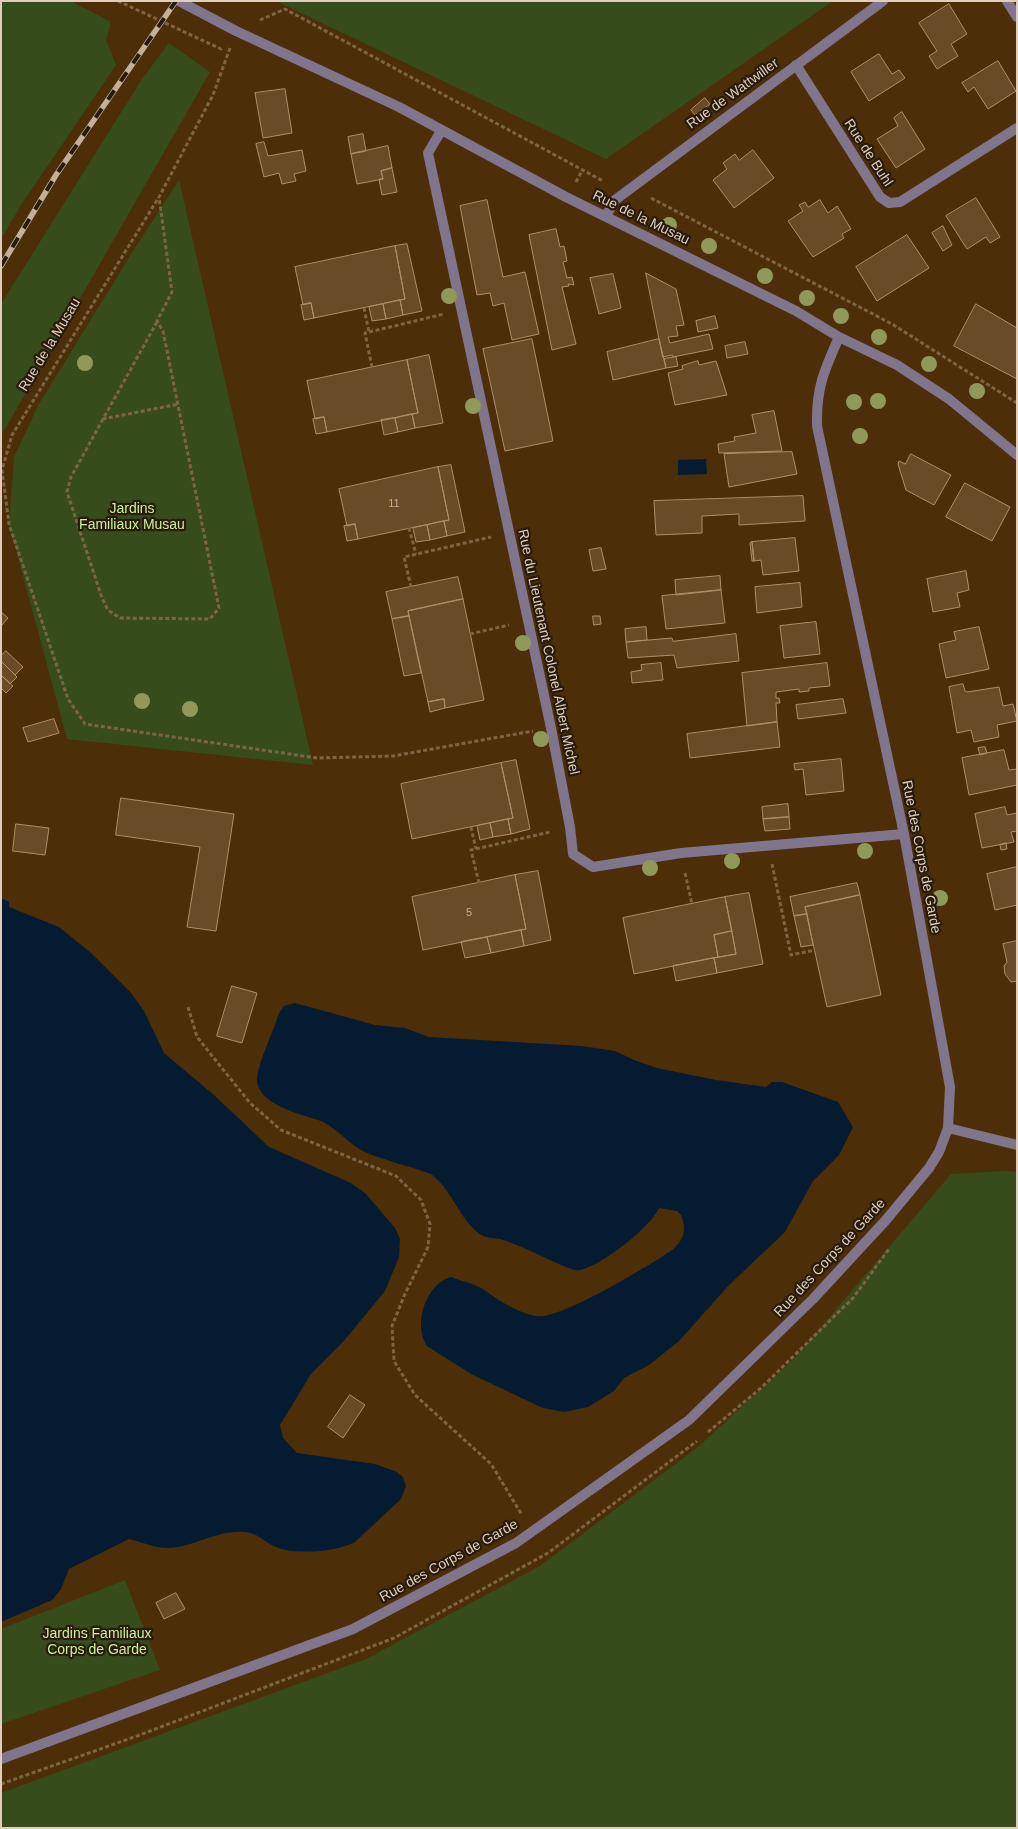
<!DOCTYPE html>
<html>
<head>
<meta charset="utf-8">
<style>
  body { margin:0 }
  #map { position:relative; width:1018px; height:1829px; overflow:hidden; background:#4c2f09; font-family:Arial,sans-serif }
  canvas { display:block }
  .frame { position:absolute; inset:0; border:2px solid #e0cebb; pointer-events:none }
</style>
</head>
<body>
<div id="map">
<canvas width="1018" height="1829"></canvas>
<div class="frame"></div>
</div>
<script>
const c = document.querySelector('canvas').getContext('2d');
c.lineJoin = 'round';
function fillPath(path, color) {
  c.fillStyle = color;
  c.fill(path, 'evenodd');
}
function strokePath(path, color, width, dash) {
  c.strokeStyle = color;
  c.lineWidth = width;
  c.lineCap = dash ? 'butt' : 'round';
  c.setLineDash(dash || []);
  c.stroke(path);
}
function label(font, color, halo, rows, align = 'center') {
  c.font = font + ' Arial,sans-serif';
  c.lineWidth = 4.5;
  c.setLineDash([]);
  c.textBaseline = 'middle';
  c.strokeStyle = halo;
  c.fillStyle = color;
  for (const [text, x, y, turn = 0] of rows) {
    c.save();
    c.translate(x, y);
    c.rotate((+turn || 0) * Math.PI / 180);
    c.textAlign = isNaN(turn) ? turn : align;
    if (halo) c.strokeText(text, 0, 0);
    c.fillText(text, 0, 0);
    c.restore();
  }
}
const green = new Path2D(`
  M1,1h70l40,21 -5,18 10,25 -95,140 -20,34z
  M276,1h557l-227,158z
  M169,43l41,29 -209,364v-132l141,-225z
  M179,180l134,585 -246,-26 -58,-215 5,-67 25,-53 94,-153z
  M1006,1171l11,1v656h-1016v-35l365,-134 174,-93 158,-119 96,-88 157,-185z
  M125,1580l35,90 -159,54v-95z`);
const water = new Path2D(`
  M706,459l1,15 -29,1v-15z
  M1,898l8,4v5l50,20 32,26 40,40 13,18 20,42 51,43 54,51 82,36 15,11 29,34 5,11 -1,18 -14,34 -42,51 -32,32 -31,51 3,13 14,15 78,11 22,8 6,5 3,9 -5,13 -46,43c-17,10 -62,13 -79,5 -12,-5 -18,-14 -31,-15 -26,-3 -49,14 -75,16 -14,1 -28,-6 -41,-9l-60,30 -8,20 -9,11 -51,22z
  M295,1003l80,22 30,3 24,9 153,9 33,5 19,9 23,8 59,12 50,7 6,-5h10l56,20 15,25 -14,28 -26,26 -28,51 -56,53 -50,56 -30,24 -25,13 -10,13 -26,16 -24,5 -21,-4 -70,-33 -46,-29c-14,-21 -2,-62 24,-69 10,4 22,6 32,12 17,12 32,23 53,27 23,5 114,-51 136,-66 12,-10 15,-20 9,-35l-4,-4 -18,-3c-9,20 -57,57 -79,62 -4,1 -8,-1 -12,-2 -21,-9 -42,-20 -64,-28 -10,-3 -19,0 -28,-9 -18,-16 -26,-43 -45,-57 -21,-8 -45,-13 -66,-22 -15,-7 -31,-26 -44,-31 -18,-6 -64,-16 -64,-42 1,-16 17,-49 22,-66l5,-7z`);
const building = new Path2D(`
  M949,4l18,30 -16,10 7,12 -21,13 -8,-13 8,-5 -18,-28z
  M879,54l13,20 7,-4 6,8 -36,23 -18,-29z
  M998,61l18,30 -28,18 -14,-22 -6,5 -6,-9z
  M285,89l7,44 -29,5 -8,-45z
  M705,98l5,6 -15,11 -4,-5z
  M902,112l23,37 -29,19 -19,-29 21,-13 -4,-8z
  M363,134l3,17 -15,3 -3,-17z
  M264,142l4,14 34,-6 4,21 -12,3 2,7 -14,3 -3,-11 -15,4 -8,-33z
  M388,146l4,22 -11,3 2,8 -26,5 -6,-30z
  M753,150l21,28 -40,30 -21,-28 14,-11 -4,-6 12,-9 4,6z
  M392,168l5,24 -15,3 -3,-16h4l-2,-8z
  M976,198l24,39 -10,6 -4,-6 -19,12 -21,-33z
  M487,200l16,77 22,-5 14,62 -27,6 -8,-37 -11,3 -3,-13 -13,2 -17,-89z
  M820,200l8,13 9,-7 14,23 -9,5 2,4 -31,19 -25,-36 15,-10 -4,-6 6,-3 3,5z
  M943,226l9,19 -9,6 -11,-18z
  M556,229l4,18 4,-1 3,15 -4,1 4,16 5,-1 2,8 -6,-1 1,2 -7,1 14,57 -24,6 -23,-115z
  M907,235l22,33 -52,33 -21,-34z
  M407,244l15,67 -19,4 -3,-15 5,-1 -10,-53z
  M395,246l10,53 -91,19 -3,-15 -8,2 -8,-38z
  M646,273l30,16 8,36 -8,1 2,10 -10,1 2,6 39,-9 4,15 -40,8 -1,-2 -9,2z
  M613,274l8,34 -22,6 -9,-36z
  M400,300l3,15 -17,4 -3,-15z
  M311,303l3,15 -10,2 -3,-15z
  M383,304l3,15 -14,2 -3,-14z
  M976,304l41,24v51l-63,-33z
  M715,316l3,12 -20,4 -2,-11z
  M532,339l21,102 -48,10 -22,-102z
  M659,339l7,29 -53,12 -6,-28z
  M745,342l3,12 -21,4 -2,-12z
  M429,355l14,68 -28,5 -3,-14 6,-1 -11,-53z
  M676,357l2,9 -12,2 -2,-9z
  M407,360l11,53 -91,19 -3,-15 -9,2 -8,-38z
  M698,361l1,4 17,-4 11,34 -52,10 -7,-32 15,-4 -1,-3z
  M774,411l8,40 -63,2 -1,-9 17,-3 -1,-4 22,-4 -4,-18z
  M412,414l3,14 -17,4 -3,-14z
  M324,417l3,15 -11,2 -3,-15z
  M395,418l3,14 -14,3 -3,-15z
  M792,452l5,22 -68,13 -5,-33z
  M911,454l40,21 -17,30 -28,-15 -8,-26 1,-3 6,3z
  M451,465l14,67 -18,4 -3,-15 5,-1 -11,-53z
  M438,467l11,53 -91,19 -3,-15 -8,2 -8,-37z
  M965,483l45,24 -18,34 -46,-24z
  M803,496l2,25 -66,4v-11l-37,2v17l-46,2 -2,-34z
  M444,521l3,15 -17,4 -3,-15z
  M355,524l3,15 -11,2 -3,-15z
  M427,525l3,15 -14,2 -3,-14z
  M795,538l4,33 -36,4 -2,-15 -7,1 -2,-19z
  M752,542l2,19h-2l-2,-18z
  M601,548l5,21 -13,2 -4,-21z
  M966,571l3,19 -12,3 3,14 -27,5 -6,-33z
  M720,576l1,14 -45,5 -1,-15z
  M458,577l5,22 -55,12 1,5 -17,3 -6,-27z
  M800,583l2,24 -45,6 -2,-26z
  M721,590l4,33 -59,6 -4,-33z
  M463,599l21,101 -39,8 -1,-9 -16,3 -20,-91z
  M1,612l7,6 -7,8z
  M409,616l12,57 -17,3 -12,-57z
  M593,616h7l1,8 -7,1z
  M816,622l4,32 -36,4 -4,-32z
  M646,627l1,13 -21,2 -1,-13z
  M979,627l10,42 -43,9 -7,-34 17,-4 -2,-8z
  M736,634l3,27 -62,7 -3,-13 -46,3 -2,-16 46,-4 1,3z
  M6,651l17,16 -8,8 -14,-14v-5z
  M1,661l16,16 -7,7 -9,-9z
  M661,663l2,17 -31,3 -1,-11 11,-2 -1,-5z
  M827,663l3,23 -21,2v3l-10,1v-3l-23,3v6h3l1,5h-4l1,19 -30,4 -5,-53z
  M1,675l12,11 -7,7 -5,-5z
  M963,684l2,7 2,1 32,-5 4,19 10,-2 4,17 -20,4 2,12 -25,5 -3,-12 -14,3 -8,-46z
  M444,699l1,9 -15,4 -2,-10z
  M843,699l3,14 -48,6 -2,-14z
  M54,719l5,14 -31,9 -5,-14z
  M777,722l3,25 -90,11 -3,-24z
  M985,747l2,6 -7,2 -2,-7z
  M1004,750l5,20 8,-1v16l-48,10 -7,-37z
  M841,759l3,32 -38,4 -3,-26 -8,1 -1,-6z
  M516,760l14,69 -19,5 -3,-15 5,-1 -12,-55z
  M501,763l12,55 -101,21 -11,-55z
  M121,798l113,16 -18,117 -29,-4 13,-80 -84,-12z
  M788,804l1,13 -26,2 -1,-12z
  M1005,807l2,8 10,-2v18l-6,1 3,10 -32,6 -7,-34z
  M789,817l1,12 -25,2 -2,-12z
  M508,819l3,15 -18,3 -3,-14z
  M490,823l3,14 -13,3 -3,-14z
  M16,824l33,4 -4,27 -32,-4z
  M1006,843l1,6 -6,1 -1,-5z
  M1017,867v38l-22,5 -8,-36z
  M538,871l13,69 -27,6 -3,-16 5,-1 -11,-54z
  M515,875l11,54 -103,21 -11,-53z
  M857,883l3,12 -55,12 2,7 -13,2 -4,-19z
  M749,893l14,71 -46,9 -3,-15 22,-4 -11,-57z
  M860,895l21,100 -54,12 -22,-100z
  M725,897l7,34 -18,4 4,22 -84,17 -11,-56z
  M807,914l6,31 -12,2 -7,-31z
  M521,930l3,16 -33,7 -4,-16z
  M732,931l4,23 -18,3 -4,-22z
  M487,937l4,16 -26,5 -4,-16z
  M1017,941v40l-6,1 -6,-8 -1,-8 3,-4 -4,-18z
  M714,958l3,15 -41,8 -3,-15z
  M232,986l25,7 -15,50 -25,-7z
  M350,1395l15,10 -22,33 -15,-11z
  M176,1593l9,16 -21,10 -8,-16z`);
const path = new Path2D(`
  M118,1l103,48 2,-2
  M260,20l25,-11 318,172
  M230,48l-17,47 -54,102 -147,238 -10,35 7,54 59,175 17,25 232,34 76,-2 140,-25
  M576,182l7,-13
  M651,198l241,126 125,79
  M364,308l5,24
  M157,322l-54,97 76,-15
  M372,367l-7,-34 79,-19
  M103,419l-32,58 -4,15 35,106 6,12 12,8 90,1 9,-11 -56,-277 -6,-10 15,-29 -13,-95
  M409,528l7,26
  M411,587l-7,-30 87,-20
  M470,634l39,-9
  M471,827l5,22
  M772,864l19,91 24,-5
  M685,873l7,31
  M479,883l-8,-33 79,-18
  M188,1007l9,30 53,66 31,27 115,46 25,24 9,24 -2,23 -24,49 -12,30 2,35 21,34 76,69 31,51
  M708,1432l53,-44 92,-90 36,-49
  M1,1784l136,-48 257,-98 154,-85 149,-112`);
const minor = new Path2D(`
  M179,1l57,30 163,76 167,90 230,114 43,26 58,28 52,34 68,56
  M1007,1l10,16
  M796,65l84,132 9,6 11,-1 117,-74
  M441,131l-13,22 123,575 19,99 3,27 20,13 88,-14 223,-19
  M606,216l9,-16 268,-199
  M948,1128l69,17
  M1,1759l352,-130 163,-86 173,-123 124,-121 73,-79 43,-52 10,-16 9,-24 2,-41 -46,-253 -87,-408c-1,-38 7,-55 22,-89`);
const rail = new Path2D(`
  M1,266l55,-91 120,-174`);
const trees = [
  [669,225],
  [709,246],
  [765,276],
  [449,296],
  [807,298],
  [841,316],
  [879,337],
  [85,363],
  [929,364],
  [977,391],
  [878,401],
  [854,402],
  [473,406],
  [860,436],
  [523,643],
  [142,701],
  [190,709],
  [541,739],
  [865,851],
  [732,861],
  [650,868],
  [940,898]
];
const numberNames = [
  ["11",394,504],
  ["5",469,913]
];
const streetNames = [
  ["Rue de Wattwiller",733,94,-36],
  ["Rue de Buhl",868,153,57],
  ["Rue de la Musau",641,218,26],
  ["Rue de la Musau",50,345,-59],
  ["Rue du Lieutenant Colonel Albert Michel",548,652,78],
  ["Rue des Corps de Garde",921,857,79],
  ["Rue des Corps de Garde",830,1258,-47],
  ["Rue des Corps de Garde",449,1561,-29]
];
const parkNames = [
  ["Jardins",132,509],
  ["Familiaux Musau",132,525],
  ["Jardins Familiaux",97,1634],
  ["Corps de Garde",97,1650]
];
fillPath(green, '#374c1b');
fillPath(water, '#041b31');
fillPath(building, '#694b27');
strokePath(building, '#b08e69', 1);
strokePath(path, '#7d6444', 3, [4, 2.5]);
strokePath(minor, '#81758d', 10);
strokePath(rail, '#c4b099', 5.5);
strokePath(rail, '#281b0c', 4, [11]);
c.fillStyle = '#91995a';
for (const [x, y] of trees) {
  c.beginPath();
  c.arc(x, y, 8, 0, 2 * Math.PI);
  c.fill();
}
label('11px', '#c2ad96', null, numberNames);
label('14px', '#e0cebb', '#281b0c', streetNames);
label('14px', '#c9f09c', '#281b0c', parkNames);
</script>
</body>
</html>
